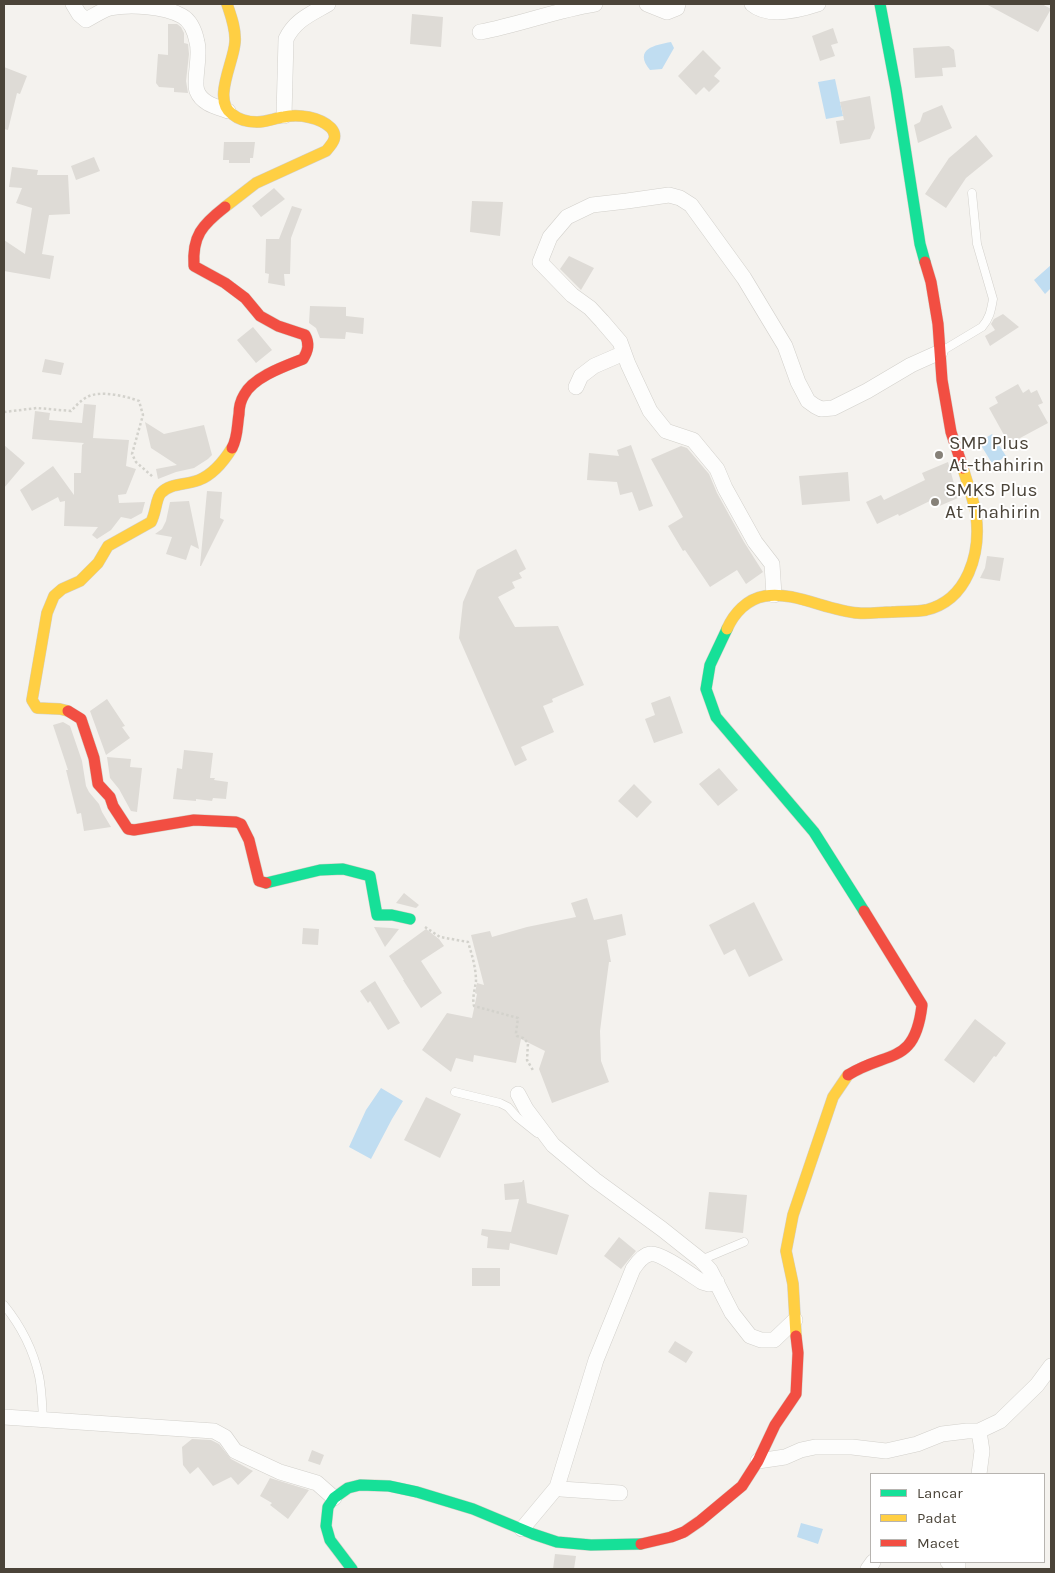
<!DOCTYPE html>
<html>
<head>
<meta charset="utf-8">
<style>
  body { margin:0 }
  #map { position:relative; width:1055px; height:1573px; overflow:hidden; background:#f4f2ee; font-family:Karla,sans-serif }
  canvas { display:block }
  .frame { position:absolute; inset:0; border:5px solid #4b4439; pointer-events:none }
  .legend { position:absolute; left:870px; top:1473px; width:175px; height:90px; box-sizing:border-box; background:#fff; border:1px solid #b7b4b0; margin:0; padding:6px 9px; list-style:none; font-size:15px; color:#4b4439 }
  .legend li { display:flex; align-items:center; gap:10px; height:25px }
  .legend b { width:25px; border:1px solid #b7b4b0 }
</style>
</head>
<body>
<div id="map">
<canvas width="1055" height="1573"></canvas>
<div class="frame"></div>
<ul class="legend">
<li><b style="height:6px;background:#16e098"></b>Lancar</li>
<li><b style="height:6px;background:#ffcf43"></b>Padat</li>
<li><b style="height:6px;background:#f24e42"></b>Macet</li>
</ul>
</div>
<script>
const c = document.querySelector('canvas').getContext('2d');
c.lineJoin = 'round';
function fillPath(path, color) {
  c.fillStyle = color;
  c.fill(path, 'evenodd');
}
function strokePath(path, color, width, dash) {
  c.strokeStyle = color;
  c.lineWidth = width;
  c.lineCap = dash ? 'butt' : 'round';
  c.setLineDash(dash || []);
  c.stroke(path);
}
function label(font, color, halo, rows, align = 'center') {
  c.font = font + ' Karla,sans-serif';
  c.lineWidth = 4;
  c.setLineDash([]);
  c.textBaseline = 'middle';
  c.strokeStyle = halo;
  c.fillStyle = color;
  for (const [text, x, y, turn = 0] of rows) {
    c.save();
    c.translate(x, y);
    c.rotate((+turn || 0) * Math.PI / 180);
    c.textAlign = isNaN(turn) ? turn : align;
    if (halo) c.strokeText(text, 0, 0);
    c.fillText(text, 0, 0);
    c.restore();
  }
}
const water = new Path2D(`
  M671,42l3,6 -12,21 -12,1c-17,-21 5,-25 21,-28z
  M835,79l8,37 -17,3 -8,-37z
  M1051,265v23l-6,6 -11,-14z
  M992,434l14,22 -13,9 -14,-23z
  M381,1088l22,13 -11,18 -21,40 -22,-12 17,-37z
  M801,1523l22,6 -5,15 -21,-7z`);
const building = new Path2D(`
  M986,4h56l9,5 -13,23z
  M412,14l31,3 -2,30 -31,-3z
  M168,24h9l4,3 3,6v10l4,1 1,10 -3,27 2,12 -14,-1v-4l-15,-1 -3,-4 2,-29 10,1z
  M833,28l5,15 -7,2 4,11 -15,5 -8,-25z
  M949,46l5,4 2,17 -14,1 1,8 -28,2 -2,-30z
  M703,50l18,18 -7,8 6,5 -11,11 -5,-5 -8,8 -18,-19z
  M4,67l23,9 -7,18 -3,-1 -9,37 -4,-1z
  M870,96l5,32 -5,11 -30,5 -4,-23 8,-1 -4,-18z
  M942,105l10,23 -34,15 -4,-18 6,-3 3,-9z
  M976,135l17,21 -27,22 -20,30 -21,-14 24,-36z
  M224,142h31l-2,16h-3v5h-21v-3h-6z
  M94,157l6,14 -24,9 -5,-14z
  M12,167l26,3 -1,5h31l2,39 -21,1 -7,39 12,2 -4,23 -46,-8v-31l21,14 7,-46 -16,-5 6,-15 -13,-1z
  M274,188l11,11 -24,18 -9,-11z
  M472,201l31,1 -3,34 -30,-4z
  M292,206l10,3 -11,29 -1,36h-6l1,12 -17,-3 1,-9 -4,-1 1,-34h13z
  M569,256l25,12 -13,22 -21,-21z
  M310,306l36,1v9l18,2 -1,16 -17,-2 -1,7 -25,-1 -4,-10 -7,-5z
  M1003,314l16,13 -29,19 -5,-10 10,-6 -4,-6 3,-5z
  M253,327l19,23 -16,13 -19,-23z
  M45,359l19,4 -3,12 -19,-3z
  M1018,384l5,9 6,-4 2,4 6,-3 6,13 -5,2 10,18 -39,21 -20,-36 9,-5 -3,-6z
  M84,404l12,1 -3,33 36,2 -3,26 10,3 -10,25 -8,1 1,8 26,-1 -3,11 -11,6 -10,-2 -10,13 -14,9 -5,-4 6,-8 -34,-1 1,-25 -5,1 -2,-5 -26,14 -12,-21 33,-24 21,29v-22h7l1,-28 2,-2 -52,-4 3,-28 15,2 -1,7 33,3z
  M145,422l19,12 40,-9 8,30 -4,4 -14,9 -18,4 -18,7 -2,-10 21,-4 -26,-17z
  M4,445l21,18 -21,25z
  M631,445l22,61 -14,5 -7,-19 -12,3 -3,-13 -30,-2 2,-27 30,3 -2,-6z
  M681,446l6,2 22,26 8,19 27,49 19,30 -17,12 -9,-14 -27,17 -25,-37 -2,1 -15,-25 15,-9 -32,-58z
  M948,462l10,36 -21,9 -3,-8 -35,17 -1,-2 -21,10 -11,-22 15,-7 3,5 41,-20 -3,-7z
  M848,472l2,29 -48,4 -3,-29z
  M207,491l15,1 -2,26 4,2 -23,46h-1z
  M189,501l10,48 -8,-4 -5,15 -20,-6 6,-17 -17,-3 7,-5 4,-8 4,-19z
  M516,549l10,20 -7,4 3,5 -10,4 3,6 -17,9 17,30 43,-1 26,59 -32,14 1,3 -10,4 11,26 -33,15 6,13 -12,6 -56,-128 4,-36 14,-32z
  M987,556l17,2 -4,23 -20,-3 5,-10z
  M670,696l13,37 -29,10 -9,-24 10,-4 -4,-12z
  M107,699l18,27 -3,1 8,11 -24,17 -16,-44z
  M63,722l7,4 12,35 4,25 3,6 10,12 3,8 9,15 -27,4 -3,-18 -4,1 -11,-44h2l-15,-45z
  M184,750l29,3 -3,25h5l-1,2 14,2 -2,17 -13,-1 -1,3 -16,-2v2l-23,-2 4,-31 5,1z
  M107,757l24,2 -1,8 12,1 -5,44 -6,-1 -12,-22 -9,-11z
  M719,768l19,22 -20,16 -19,-22z
  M634,784l18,18 -15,16 -19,-17z
  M404,893l15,12 -3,3 -20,-5z
  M587,898l7,22 28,-6 4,21 -19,5 4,22h-2l-6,45 -3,24 1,30 8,21 -57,21 -13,-34 6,-18 -24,-12 -5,24 -42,-8 -1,7 -17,-4 -5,14 -29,-22 25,-37 25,5 5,-24 -2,-1 2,-10 7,2 -13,-50 19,-4 2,6 35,-10 49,-10 -5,-14z
  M754,902l29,58 -34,17 -14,-28 -11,6 -15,-30z
  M374,927l17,1 8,1 -14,18z
  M303,928l16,1 -1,16 -16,-1z
  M426,929l13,10 5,7 -23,15 21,32 -21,15 -18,-28h1l-15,-24z
  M375,981l25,42 -12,7 -18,-29 -2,2 -8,-12z
  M975,1019l31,24 -10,14 -2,-1 -20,27 -30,-23z
  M426,1097l35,17 -21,44 -36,-18z
  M523,1180h1l3,23 42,12 -12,40 -47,-12 -1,7 -22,-2 1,-11 -7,-2 1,-6 29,3 8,-33 -14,1 -1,-16 18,-2z
  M709,1192l38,3 -4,38 -38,-4z
  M619,1237l17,14 -15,18 -17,-13z
  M472,1268h28v18h-28z
  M675,1341l18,11 -7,11 -18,-11z
  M192,1439l19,1 8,4 12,15 22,12 -15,14 -7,-8 -18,9 -15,-19 -8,7 -7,-9 -1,-18z
  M312,1450l12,5 -4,10 -12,-4z
  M270,1478l39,12 -21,29 -18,-14 2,-2 -12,-7z
  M555,1554l21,2 -2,13h-21z`);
const path = new Path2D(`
  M4,412l33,-4 34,3c5,-5 10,-11 16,-14 13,-7 39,-1 52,4l4,14 -11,39 4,8 17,15
  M425,927l15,10 28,5c4,13 8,26 8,39 -1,8 -4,17 -2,25l44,12 -2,15 1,3 6,2 5,5 -1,17 7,12`);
const lane = new Path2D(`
  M942,351l40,-24c8,-9 9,-17 11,-28l-16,-55 -5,-51
  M455,1092l45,11 8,4 9,10 20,16
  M701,1260l43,-18
  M4,1305c17,21 29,44 35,71 3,14 3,29 4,43`);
const street = new Path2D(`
  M73,4l6,10 7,6c8,-4 16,-10 24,-12 20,-4 54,-2 72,8 9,5 13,16 15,26 4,14 -4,39 0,49 5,13 20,16 31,20
  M647,4l20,8 10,-4 1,-4
  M752,4c16,14 48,6 66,0
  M480,32c39,-7 76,-22 115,-28
  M284,116l2,-77c9,-19 25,-25 42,-35
  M576,387l5,-11 13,-10 30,-13
  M774,595l-2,-31 -17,-22 -30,-54 -8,-19 -24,-29 -27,-9 -16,-20 -22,-47 -8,-22 -18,-21 -12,-13 -18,-13 -32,-33 10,-25 17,-20 25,-12 35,-4 42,-6 11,3 11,7 53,73 41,68 13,36 10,19 7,5 6,3 12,-1 34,-17 44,-26 29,-13
  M518,1094l8,15 27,36 42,35 67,49 39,31 9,10 22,43 18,23 11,4h13l21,-20
  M4,1417l210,14 11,6 10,14 45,21 37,11 17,15
  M758,1461l27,-4 16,-7 14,-3h37l34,4 31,-7 25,-10 25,-3h12l21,-10 37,-36 14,-19
  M979,1474l3,-23 -3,-20
  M557,1487l4,2 59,4
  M522,1529l35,-42 39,-127 37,-91c4,-6 10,-14 17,-15 10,-2 41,21 52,28l7,2 8,-2
  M948,1562l10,3
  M868,1569l5,-7`);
const fast = new Path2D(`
  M880,4l16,85 24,155 5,18
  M727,629l-17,36 -4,24 10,28 98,115 50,79
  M266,883l54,-13 23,-1 27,7 7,39h15l18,4
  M352,1569l-22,-29 -4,-14 2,-19 6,-9 14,-10 12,-3 29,1 28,6 56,17 60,25 24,8 34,3 50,-1`);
const slow = new Path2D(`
  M225,207l31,-24 70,-32c6,-7 13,-14 5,-23 -11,-11 -32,-14 -47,-11 -9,1 -17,5 -27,5 -8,0 -18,-2 -25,-8 -20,-14 2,-52 3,-72 1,-13 -4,-26 -8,-38
  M727,629c7,-16 20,-30 38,-33 29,-5 63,15 93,17 11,1 23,-1 34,-1 11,-1 24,0 34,-2 42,-10 55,-57 50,-95 -2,-15 -9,-32 -13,-47
  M68,711l-8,-2 -23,-1 -5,-8 15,-87 7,-17 8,-7 18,-8 18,-18 10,-17 43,-24c5,-9 5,-24 10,-29 9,-10 26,-8 38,-13 15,-6 25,-19 33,-32
  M796,1336l-3,-52 -7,-33 7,-36 40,-118 15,-22`);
const jam = new Path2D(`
  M225,207c-23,18 -33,29 -31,59l31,17 20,15 15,18 18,10 27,9c5,9 3,16 -2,24 -18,7 -50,18 -59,36 -3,5 -5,13 -5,19 -2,11 -1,23 -7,34
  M925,262l6,20 7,42 4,56 9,52 12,36
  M68,711l13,8 13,39 4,26 12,13 3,9 15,23 6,1 60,-10 42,2 5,2 8,16 10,41 7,2
  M848,1075c40,-25 67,-9 74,-70l-58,-94
  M641,1544l30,-7 13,-5 16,-11 42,-35 16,-25 17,-36 21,-31 2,-41 -2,-17`);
const markers = [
  [939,455,5,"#868178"],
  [935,502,5,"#868178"]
];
const poiNames = [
  ["SMP Plus",949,444],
  ["At-thahirin",949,466],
  ["SMKS Plus",945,491],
  ["At Thahirin",945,513]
];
fillPath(water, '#c0ddf1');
fillPath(building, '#dedbd6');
strokePath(lane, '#d2d0cb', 9);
strokePath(street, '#d2d0cb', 16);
strokePath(fast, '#d3cfc5', 12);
strokePath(slow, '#d3cfc5', 12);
strokePath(jam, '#d3cfc5', 12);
strokePath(path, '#d3d2cc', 2.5, [2.5, 2.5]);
strokePath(lane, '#fdfdfc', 8);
strokePath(street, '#fdfdfc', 15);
strokePath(fast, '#16e098', 11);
strokePath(slow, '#ffcf43', 11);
strokePath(jam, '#f24e42', 11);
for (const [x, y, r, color] of markers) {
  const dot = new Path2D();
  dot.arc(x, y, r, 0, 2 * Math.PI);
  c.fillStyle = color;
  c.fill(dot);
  strokePath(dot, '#fff', 2);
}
label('19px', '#4b4439', '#fff', poiNames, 'left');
</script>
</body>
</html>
